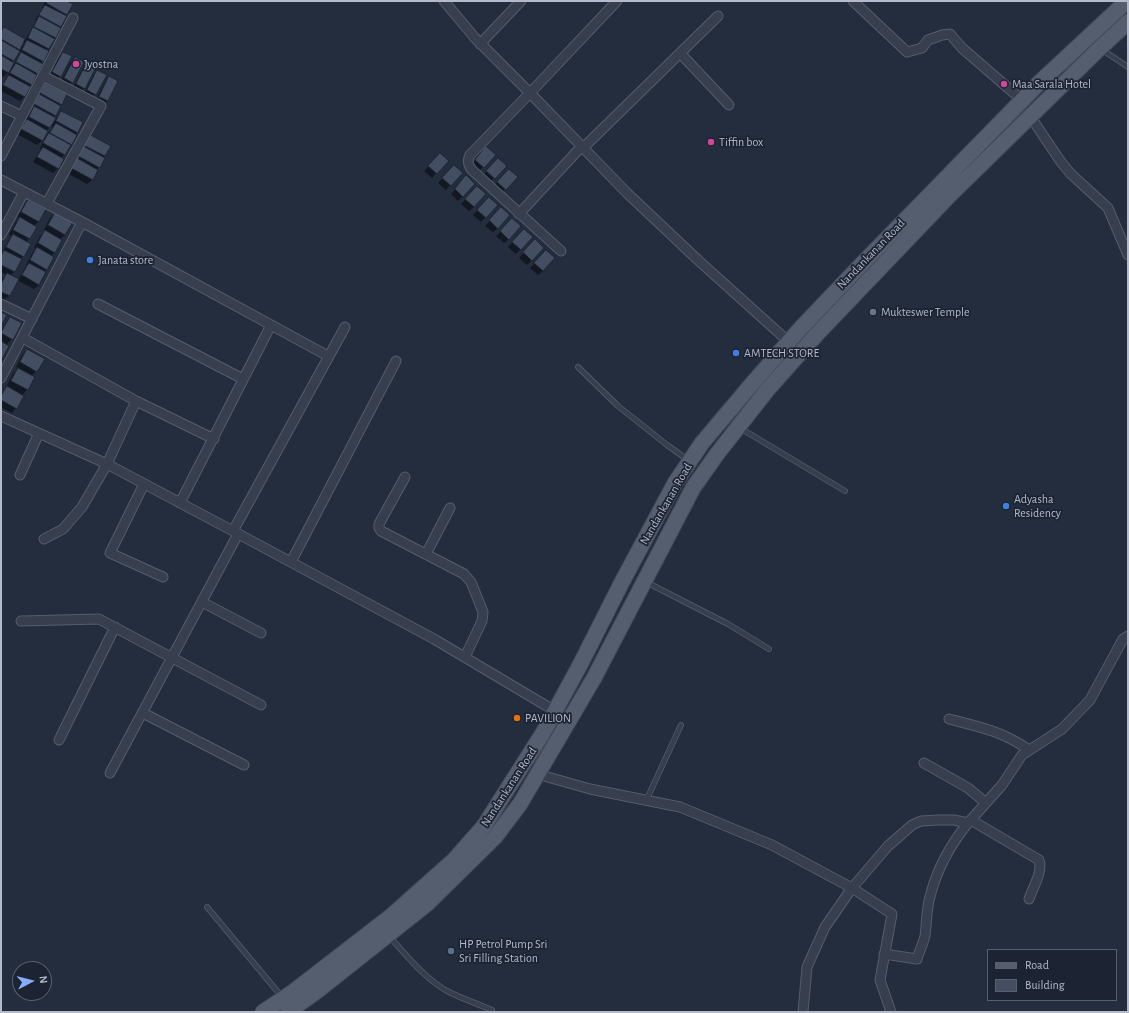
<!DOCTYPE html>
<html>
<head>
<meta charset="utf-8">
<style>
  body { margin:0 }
  #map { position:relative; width:1129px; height:1013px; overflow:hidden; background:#232d3e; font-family:"Alegreya Sans",sans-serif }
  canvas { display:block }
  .frame { position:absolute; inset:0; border:2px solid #b3bac9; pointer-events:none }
  .legend { position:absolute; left:987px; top:949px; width:130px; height:52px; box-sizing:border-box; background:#1c2433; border:1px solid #58606f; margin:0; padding:5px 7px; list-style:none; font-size:12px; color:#b3bac9 }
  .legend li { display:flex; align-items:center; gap:8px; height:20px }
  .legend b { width:20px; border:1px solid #58606f }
  .north { position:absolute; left:12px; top:961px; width:40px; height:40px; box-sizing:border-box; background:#1c2433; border:1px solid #58606f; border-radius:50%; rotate:83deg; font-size:11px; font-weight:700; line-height:16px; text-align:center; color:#b3bac9 }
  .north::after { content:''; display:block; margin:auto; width:14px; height:18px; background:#88acf9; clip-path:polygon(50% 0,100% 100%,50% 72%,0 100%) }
</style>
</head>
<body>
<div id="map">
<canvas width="1129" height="1013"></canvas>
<div class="frame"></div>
<ul class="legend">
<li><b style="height:5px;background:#555e6e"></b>Road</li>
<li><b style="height:11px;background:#444e62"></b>Building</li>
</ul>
<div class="north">N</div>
</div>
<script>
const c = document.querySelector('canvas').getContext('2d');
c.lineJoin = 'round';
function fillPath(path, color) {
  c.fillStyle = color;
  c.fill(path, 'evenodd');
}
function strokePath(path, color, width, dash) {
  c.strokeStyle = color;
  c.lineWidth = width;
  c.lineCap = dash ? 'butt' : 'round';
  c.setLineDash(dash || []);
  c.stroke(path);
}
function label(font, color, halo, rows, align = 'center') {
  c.font = font + ' "Alegreya Sans",sans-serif';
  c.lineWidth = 3.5;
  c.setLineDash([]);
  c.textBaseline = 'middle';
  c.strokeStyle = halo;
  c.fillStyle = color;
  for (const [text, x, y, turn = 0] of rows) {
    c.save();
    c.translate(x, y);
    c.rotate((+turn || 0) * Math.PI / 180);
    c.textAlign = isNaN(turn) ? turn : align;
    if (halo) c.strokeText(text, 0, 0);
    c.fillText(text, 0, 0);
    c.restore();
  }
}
const shadow = new Path2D(`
  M45,1h20l2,13 -8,14 1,1 -5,9 -9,13 -3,10 -2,2 -10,21 -2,3 -5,10 -4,4 -19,-10v-3l9,-17 -7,6 -2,-1v-45l3,-2 21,11 12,-20h-2l8,-12h-1zM23,42l2,1 -5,5zM17,54l2,1 -5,9 -3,-2z
  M63,53l-3,23 -4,5 -8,-4 10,-20z
  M75,59l-3,23 -4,5 -8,-4 10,-20z
  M87,65l-3,23 -5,5 -7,-4 10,-19z
  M98,71l-3,23 -5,5 -7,-4 10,-19z
  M109,77l8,4 -10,20 -5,5 -7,-5 10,-19z
  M46,84l15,20 -9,14 3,1 6,-7 16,20 -13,23 -3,3 -3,10 -5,5 -20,-11 8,-13 -1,-1 5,-10 -8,7 -20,-11 15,-24 -2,-1 11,-20zM51,125l2,2 -7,11 -2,-1 3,-6z
  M84,140l25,7 -17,33 -5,4 -20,-11z
  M482,152l12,3 -16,17 -7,-7z
  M436,159v14l-4,5 -8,-7z
  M493,164l12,2 -16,17 -7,-7z
  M509,170l7,7 -16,17 -7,-7z
  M449,171l1,14 -4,5 -8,-7z
  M462,181l1,15 -5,5 -7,-7z
  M473,192l1,15 -5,4 -8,-7z
  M29,201l16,9 -7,12 -4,4 2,1 -7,12 -3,3 -3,14 -3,3 1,1 -7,12 -4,4 8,4 9,-14 -1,-1 6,-12 4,-4 -2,-1 6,-12 5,-5 -1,-1 6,-12 5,-4 10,21 -6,5 -4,12 -4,4 -4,13 -3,3 -5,13 -5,4 -17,-9 -8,16 -5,4 -3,-1v-19l5,-5 -3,-2 -2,4v-22l8,-15 3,-4 -3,-1 6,-12 4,-5 -2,-1 7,-11z
  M484,203l13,2 -16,17 -8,-7z
  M497,213l1,15 -5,4 -8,-6z
  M508,224l1,15 -5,4 -8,-7z
  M519,235l13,2 -16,17 -8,-7z
  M531,245l12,3 -16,17 -8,-7z
  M542,256l1,15 -5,4 -8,-7z
  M10,318l2,21 -6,6 -5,14v-28l5,-8z
  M27,350l10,21 -6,5 3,2 -7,12 -6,6 -5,12 -4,5 -11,-6v-13l7,-8 -1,-1 6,-11 5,-6 -2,-1 6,-12z`);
const building = new Path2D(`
  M47,1h20l6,3 -6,11 -21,-12z
  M45,5l22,11 -6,11 -22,-12z
  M39,16l22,12 -5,10 -22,-11z
  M4,27l21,12 -5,11 -19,-11v-7z
  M33,27l22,12 -6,10 -21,-11z
  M1,40l19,11 -6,10 -13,-7z
  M27,40l22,11 -5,11 -22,-12z
  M21,52l22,12 -5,10 -22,-12z
  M63,52l9,4 -11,21 -9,-5z
  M1,55l13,8 -5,10 -8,-4z
  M75,57l9,5 -11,21 -9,-5z
  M16,63l21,12 -5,10 -22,-12z
  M86,64l9,5 -10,20 -9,-5z
  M97,70l10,5 -11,20 -9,-5z
  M9,75l22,12 -6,10 -22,-12z
  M109,76l9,5 -10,20 -9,-4z
  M45,83l22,11 -5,11 -22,-12z
  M39,94l22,12 -5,10 -22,-12z
  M34,106l22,12 -6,10 -21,-11z
  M61,111l22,11 -5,11 -22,-12z
  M27,119l21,12 -5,10 -22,-12z
  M56,123l21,12 -5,10 -22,-12z
  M49,133l22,12 -6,10 -22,-12z
  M89,134l22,12 -6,10 -22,-11z
  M83,146l22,12 -5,10 -22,-12z
  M486,146l10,9 -12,13 -9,-8z
  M43,147l21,12 -5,10 -22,-12z
  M440,153l9,8 -12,13 -9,-8z
  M77,158l21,12 -5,10 -22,-12z
  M498,158l9,8 -12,13 -9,-8z
  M454,165l9,8 -12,13 -9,-8z
  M509,169l9,8 -12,13 -9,-8z
  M466,175l9,9 -12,13 -8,-8z
  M477,186l9,8 -12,13 -9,-8z
  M489,197l9,8 -12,13 -9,-8z
  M28,200l18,9 -7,13 -18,-10z
  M501,207l9,8 -12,14 -9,-9z
  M55,213l18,9 -8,13 -17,-10z
  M20,217l17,10 -7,12 -17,-9z
  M512,218l9,8 -12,14 -9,-9z
  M524,229l9,8 -12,13 -9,-8z
  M45,230l17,10 -7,13 -17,-10z
  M13,234l18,10 -7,13 -18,-10z
  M535,239l9,9 -12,13 -9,-9z
  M37,247l17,10 -7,13 -17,-10z
  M4,250l18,9 -7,13 -14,-7v-9z
  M546,250l9,8 -12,13 -9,-8z
  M29,263l17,9 -7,13 -17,-10z
  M7,273l12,6 -9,17 -9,-4v-8z
  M1,312l6,3 -6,11z
  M10,317l12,6 -9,17 -12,-7z
  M1,341l8,5 -8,15z
  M27,349l18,10 -8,13 -17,-10z
  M18,368l17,9 -7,13 -17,-9z
  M7,386l17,10 -7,13 -16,-9v-4z`);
const service = new Path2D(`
  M1101,49l27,18
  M578,367l40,39 49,39 21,15
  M740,428l105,63
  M646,582l82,42 41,25
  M646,801l35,-76
  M207,907l75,90
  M389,936c18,20 36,43 60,56 14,7 29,12 43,18`);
const minor = new Path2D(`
  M444,1l31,37 55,55 97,100 72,68 90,81
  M853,1l54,51 15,-4 6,-8 14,-5 8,-1 12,14 60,52
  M480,44l41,-43
  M680,53l49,52
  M43,76l58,30 -54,97
  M1,106l21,10
  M1030,116l31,46 10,12 37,34 20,47
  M583,148l135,-132
  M1,156l72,-138
  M1,180l81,42 246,134
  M519,214l63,-68
  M1,235l23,-43
  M561,251l-89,-81c-4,-5 -5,-9 -2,-15l60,-62 87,-92
  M1,304l31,15
  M98,304l145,75
  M23,338l113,63 78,38
  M1,378l81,-156
  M1,416l106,48 126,67 201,108 121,72
  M20,475l19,-42
  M405,477l-26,47v4l2,3 83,43 7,8 12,30 -1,9 -17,36
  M144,484l-34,69 53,24
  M180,503l91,-178
  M233,531l112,-204
  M44,539l19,-10 19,-22 25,-43 29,-63
  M426,554l24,-46
  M291,562l105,-201
  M202,602l59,31
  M21,621l78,-2 162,86
  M143,713l101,52
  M949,719c31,8 53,12 80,31
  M59,740l56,-113
  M924,763l44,25 18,15
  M110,773l128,-239
  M537,774l53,15 90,18 92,38 80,43 40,26 -12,66 11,32
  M971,820l68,40c4,12 -6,27 -10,39
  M884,954l33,5c2,-7 6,-15 8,-23 2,-14 1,-28 6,-43 7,-26 20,-49 37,-70
  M803,1012l4,-45 18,-40 27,-39 36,-42 24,-21 9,-4 17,-1h16l14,3 34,-38 20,-30 40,-26 28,-29 33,-61 5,-3`);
const primary = new Path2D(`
  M263,1012l30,-20 97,-75 64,-57 30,-34 59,-93 37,-68 42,-83 53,-99 27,-40 49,-58 49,-56 59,-62 181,-185 87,-81
  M288,1012l29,-21 111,-88 67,-66 25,-33 74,-126 99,-190 24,-34 51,-65 49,-55 131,-137 152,-149 28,-26`);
const markers = [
  [76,64,4,"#d1479c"],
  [1004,84,4,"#d1479c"],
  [711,142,4,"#d1479c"],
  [90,260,4,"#3f7fe0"],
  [873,312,4,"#6b7280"],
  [736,353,4,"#3f7fe0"],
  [1006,506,4,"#3f7fe0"],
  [517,718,4,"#e8710a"],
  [451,951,4,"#5c6f8a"]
];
const poiNames = [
  ["Jyostna",84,64],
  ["Maa Sarala Hotel",1012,84],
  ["Tiffin box",719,142],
  ["Janata store",98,260],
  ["Mukteswer Temple",881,312],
  ["AMTECH STORE",744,353],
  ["Adyasha",1014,499],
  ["Residency",1014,513],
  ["PAVILION",525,718],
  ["HP Petrol Pump Sri",459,944],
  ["Sri Filling Station",459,958]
];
const streetNames = [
  ["Nandankanan Road",871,254,-46],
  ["Nandankanan Road",666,504,-60],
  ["Nandankanan Road",509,787,-57]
];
fillPath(shadow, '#0007');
fillPath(building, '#444e62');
strokePath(building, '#1e2635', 1);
strokePath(service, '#555d6c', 6);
strokePath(minor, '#555d6c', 11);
strokePath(primary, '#404857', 17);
strokePath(service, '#373f4e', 4.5);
strokePath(minor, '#373f4e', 9);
strokePath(primary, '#555e6e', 15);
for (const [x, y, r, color] of markers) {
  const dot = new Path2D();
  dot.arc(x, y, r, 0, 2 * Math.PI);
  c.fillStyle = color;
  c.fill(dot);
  strokePath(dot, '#1c2433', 1.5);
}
label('12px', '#b3bac9', '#1c2433', poiNames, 'left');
label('12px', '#b3bac9', '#1c2433', streetNames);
</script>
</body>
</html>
